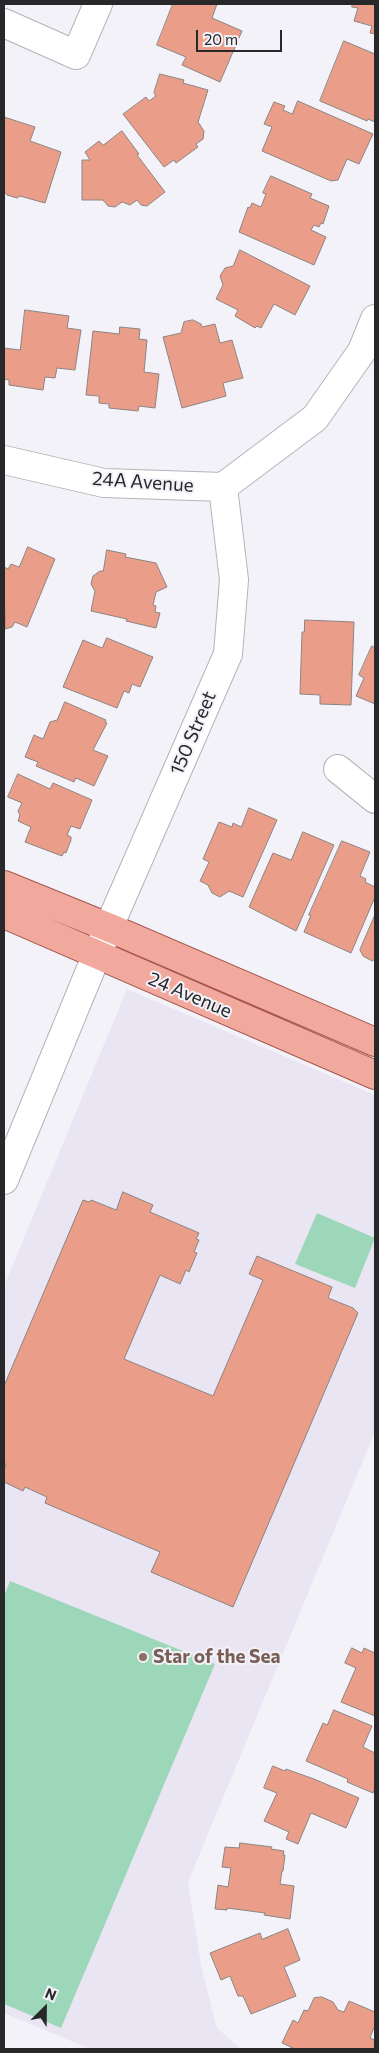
<!DOCTYPE html>
<html>
<head>
<meta charset="utf-8">
<style>
  body { margin:0 }
  #map { position:relative; width:379px; height:2053px; overflow:hidden; background:#f4f2f9; font-family:Commissioner,sans-serif }
  canvas { display:block }
  .frame { position:absolute; inset:0; border:5px solid #28272a; pointer-events:none }
  .north { position:absolute; left:20px; top:1983px; width:50px; height:50px; -webkit-text-stroke:4px #f4f2f9; paint-order:stroke; rotate:23deg; font-size:14px; font-weight:700; line-height:20px; text-align:center; color:#28272a }
  .north::after { content:''; display:block; margin:auto; width:18px; height:22px; background:#28272a; clip-path:polygon(50% 0,100% 100%,50% 72%,0 100%) }
  .scale { position:absolute; left:196px; top:30px; width:86px; height:22px; box-sizing:border-box; border:2px solid #28272a; border-top:0; padding-left:6px; font-size:15px; line-height:18px; white-space:nowrap; color:#28272a; -webkit-text-stroke:4px #f4f2f9; paint-order:stroke }
</style>
</head>
<body>
<div id="map">
<canvas width="379" height="2053"></canvas>
<div class="frame"></div>
<div class="north">N</div>
<div class="scale">20 m</div>
</div>
<script>
const c = document.querySelector('canvas').getContext('2d');
c.lineJoin = 'round';
function fillPath(path, color) {
  c.fillStyle = color;
  c.fill(path, 'evenodd');
}
function strokePath(path, color, width, dash) {
  c.strokeStyle = color;
  c.lineWidth = width;
  c.lineCap = dash ? 'butt' : 'round';
  c.setLineDash(dash || []);
  c.stroke(path);
}
function label(font, color, halo, rows, align = 'center') {
  c.font = font + ' Commissioner,sans-serif';
  c.lineWidth = 4;
  c.setLineDash([]);
  c.textBaseline = 'middle';
  c.strokeStyle = halo;
  c.fillStyle = color;
  for (const [text, x, y, turn = 0] of rows) {
    c.save();
    c.translate(x, y);
    c.rotate((+turn || 0) * Math.PI / 180);
    c.textAlign = isNaN(turn) ? turn : align;
    if (halo) c.strokeText(text, 0, 0);
    c.fillText(text, 0, 0);
    c.restore();
  }
}
const built = new Path2D(`
  M127,989l248,106v337l-187,450 13,83 16,63 24,21h-151l-86,-36v-727z`);
const green = new Path2D(`
  M317,1213l58,25 -20,50 -60,-24z
  M10,1581l205,83 -154,364 -57,-24v-408z`);
const building = new Path2D(`
  M173,4h44l-5,14 30,13 -22,51 -38,-17 4,-8 -29,-12z
  M353,4h22v30l-5,-1 2,-7 -18,-5 4,-13 -6,-1z
  M344,41l31,13v68l-7,-3 -1,2 -47,-20z
  M160,74l24,6 -1,3 25,7 -10,32 6,9 -1,8 -7,5 2,3 -22,16 -2,-3 -10,7 -41,-53 23,-17 3,4 7,-5 -2,-3z
  M298,101l75,33 -14,30 -12,-5 -9,21 -7,1 -69,-30 10,-24 -8,-3 10,-22 11,4 -2,4 9,4z
  M4,117l31,10 -5,14 31,11 -16,51 -25,-7 -3,2 -10,-3 -3,-4z
  M122,131l17,23 -2,1 28,37 -18,14 -6,-1 -4,-5 -7,5 -8,-3 -7,5 -7,-1 -5,-6h-21v-40h8l-5,-8 14,-11 4,4z
  M271,176l41,18 -2,4 19,8 -6,18 -2,-1 -2,4 -5,-2 -3,5 15,7 -12,28 -75,-33 9,-25 2,1 2,-5 9,4 5,-13 -3,-1z
  M240,250l70,36 -15,29 -21,-11 -13,24 -4,-2 -2,2 -20,-12 3,-6 -22,-11 7,-14 -3,-9 5,-8 8,-2z
  M25,310l44,6 -2,12 14,2 -6,40 -18,-2 -2,10 -10,-1 -2,13 -34,-5v-5l-5,-1v-31l16,2z
  M193,320l8,4 1,3 13,-3 5,19 12,-3 11,38 -20,5 3,13 -44,12 -19,-71 18,-4 3,-11z
  M120,327l20,2 -1,10 8,1 -3,32 15,2 -4,34 -16,-2 -1,5 -29,-3v-4l-10,-1v-7l-13,-1 7,-64 26,3z
  M28,547l27,12 -28,68 -12,-5 -3,5 -7,2 -1,-62 4,2 3,-5 8,3z
  M107,550l19,4 -1,3 31,6 11,24 -11,5 -3,13 3,1 -1,6 5,1 -4,15 -30,-7 1,-2 -36,-8 4,-20 -4,-7 2,-8 7,-5h3z
  M305,620l49,2 -3,83 -31,-1v-9l-20,-1 2,-62h2z
  M107,638l46,19 -13,30 -8,-3 -3,9 -5,-2 -7,17 -54,-21 20,-47 19,8z
  M372,646l3,2v56l-19,-8 8,-18 -5,-3z
  M65,702l41,18 -1,2 2,1 -14,27 15,6 -14,30 -18,-8 -2,4 -38,-16 2,-4 -13,-5 9,-22 9,4 7,-17 7,-2z
  M18,774l32,15 3,-6 39,17 -12,29 -9,-3 -4,9 4,2v3l-5,13 -2,-1 -2,4 -37,-14 6,-15 -13,-6 2,-6 -2,-4 4,-8 -14,-6z
  M249,808l28,12 -34,77 -14,-6 -9,6 -8,-4 -4,-8 -8,-4 9,-19 -6,-3 16,-37 13,5 1,-4 8,4z
  M303,832l31,13 -38,86 -47,-24 24,-54 18,7z
  M342,841l28,11 -10,24 6,3 -1,3 10,5v10l-24,56 -47,-21 7,-17h-2z
  M375,915v44l-3,2 -9,-5 -3,-6z
  M123,1192l30,13 -3,7 49,21 -3,6 3,1 -5,12 3,1 -8,19 -3,-2 -6,14 -20,-9 -36,84 89,37 50,-116 -14,-6 8,-18 75,31 -4,11 25,10 5,5 -125,294 -82,-35 9,-20 -115,-49 2,-6 -22,-10 -2,4 -19,-9v-12l2,-6 -2,-1v-77l79,-186 6,2 2,-2 25,10z
  M352,1648l10,5 2,-5 11,5v63l-34,-14 15,-34 -11,-5z
  M334,1710l38,16 -9,21 12,6v35l-2,5 -26,-11 1,-3 -42,-18 17,-38 4,2z
  M273,1766l12,5 1,-2 28,10 45,19 -13,30 -35,-15 -13,31 -12,-5 3,-7 -25,-11 13,-28 -13,-5z
  M240,1843l32,4 -1,2 13,2 -1,4h2l-2,16h-1l-2,13 14,2 -4,33 -26,-4 1,-2 -38,-5v2l-12,-1 3,-24 10,2 3,-19 -9,-1 3,-20 14,1z
  M288,1929l12,31 -16,7 12,29 -45,18 -8,-18h-5l-8,-20 -9,4 -11,-27 50,-20 2,6z
  M322,1997l11,5 5,8 6,2 5,-11 26,11v13l-5,13 5,2 -1,9h-79l-13,-6 11,-23 5,3 6,-13 4,1 6,-13z`);
const minor = new Path2D(`
  M4,23l72,32 22,-51
  M4,460l100,23 119,4
  M223,487l92,-69 47,-67 13,-32
  M338,769l37,30
  M4,1180l93,-226 131,-300 6,-74 -11,-93`);
const major = new Path2D(`
  M4,885l106,43 265,114
  M4,914l371,161`);
const markers = [
  [143,1657,5,"#8d6e63"]
];
const streetNames = [
  ["24A Avenue",143,482,4],
  ["150 Street",193,733,-67],
  ["24 Avenue",190,995,23]
];
const educationNames = [
  ["Star of the Sea",153,1657]
];
fillPath(built, '#eae5f3');
fillPath(green, '#9cd7ba');
fillPath(building, '#ea9e8a');
strokePath(building, '#8b8482', 1);
strokePath(minor, '#b5b3b9', 30);
strokePath(major, '#a5564c', 30);
strokePath(minor, '#fff', 28);
strokePath(major, '#f1a99e', 28);
for (const [x, y, r, color] of markers) {
  const dot = new Path2D();
  dot.arc(x, y, r, 0, 2 * Math.PI);
  c.fillStyle = color;
  c.fill(dot);
  strokePath(dot, '#f4f2f9', 2);
}
label('19px', '#28272a', '#f4f2f9', streetNames);
label('bold 19px', '#785e54', '#f4f2f9', educationNames, 'left');
</script>
</body>
</html>
